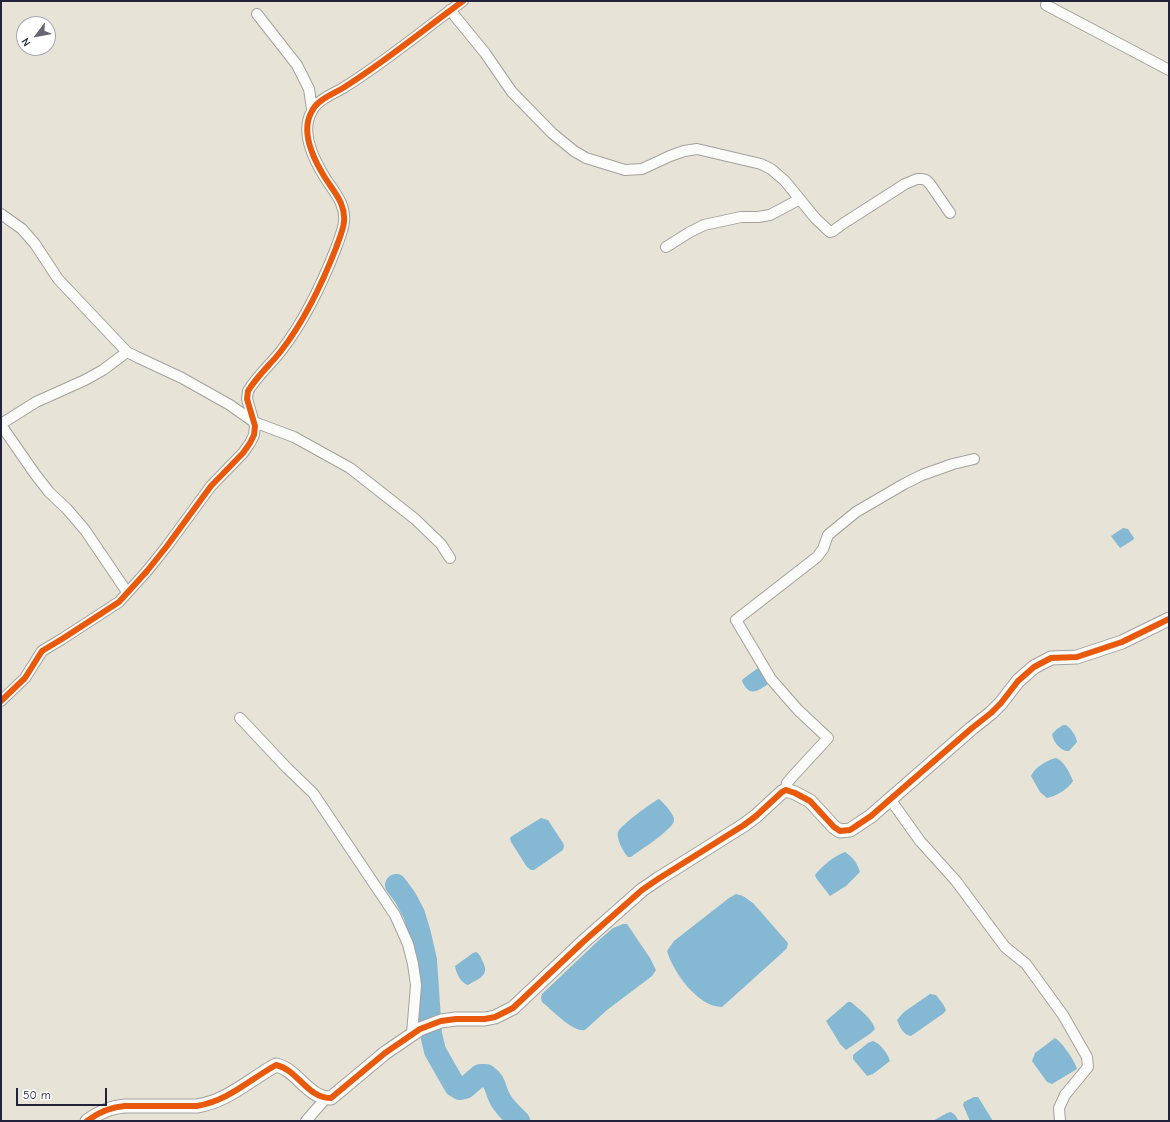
<!DOCTYPE html>
<html>
<head>
<meta charset="utf-8">
<style>
  body { margin:0 }
  #map { position:relative; width:1170px; height:1122px; overflow:hidden; background:#e7e4d7; font-family:"Comic Neue",sans-serif }
  canvas { display:block }
  .frame { position:absolute; inset:0; border:2px solid #22223b; pointer-events:none }
  .north { position:absolute; left:16px; top:16px; width:40px; height:40px; box-sizing:border-box; background:#fff; border:1px solid #a7a7b1; border-radius:50%; rotate:238deg; font-size:11px; font-weight:700; line-height:16px; text-align:center; color:#22223b }
  .north::after { content:''; display:block; margin:auto; width:14px; height:18px; background:#676672; clip-path:polygon(50% 0,100% 100%,50% 72%,0 100%) }
  .scale { position:absolute; left:16px; top:1088px; width:91px; height:18px; box-sizing:border-box; border:2px solid #22223b; border-top:0; padding-left:5px; font-size:12px; line-height:14px; white-space:nowrap; color:#22223b; -webkit-text-stroke:3px #fff; paint-order:stroke }
</style>
</head>
<body>
<div id="map">
<canvas width="1170" height="1122"></canvas>
<div class="frame"></div>
<div class="north">N</div>
<div class="scale">50 m</div>
</div>
<script>
const c = document.querySelector('canvas').getContext('2d');
c.lineJoin = 'round';
function fillPath(path, color) {
  c.fillStyle = color;
  c.fill(path, 'evenodd');
}
function strokePath(path, color, width, dash) {
  c.strokeStyle = color;
  c.lineWidth = width;
  c.lineCap = dash ? 'butt' : 'round';
  c.setLineDash(dash || []);
  c.stroke(path);
}
const water = new Path2D(`
  M1123,528l5,1 6,9 -1,2 -13,8 -9,-12z
  M758,668h2l10,15c-13,8 -20,15 -28,-2l1,-2z
  M1063,725h3c5,4 10,10 11,17l-8,9h-3c-7,-2 -13,-10 -14,-17l5,-5z
  M1056,758c8,3 14,15 17,23 -5,8 -16,15 -26,17l-7,-6 -9,-16c3,-8 16,-16 25,-18z
  M659,799c4,3 17,17 15,22 -3,10 -34,29 -43,36h-3c-4,-4 -12,-18 -10,-25 2,-6 34,-30 41,-33z
  M541,818l7,2 15,23 1,3 -1,4 -29,20h-3l-4,-3 -16,-25 -1,-4 2,-2z
  M845,852c7,4 13,12 15,20l-14,14 -16,10 -14,-18 -1,-3c8,-10 19,-19 30,-23z
  M736,894l7,2 10,7 35,40 -1,5 -5,5 -60,54c-24,0 -49,-35 -55,-56l7,-10 55,-43z
  M623,924h4l23,34 6,12 -4,6 -45,34 -22,20c-12,3 -34,-21 -43,-28l-1,-4 1,-4 57,-54 14,-12z
  M476,952c4,2 5,6 7,10 7,14 -5,17 -15,23 -7,-2 -12,-12 -13,-19l18,-13z
  M930,994l6,1 7,9 3,6 -2,3 -33,23c-8,-1 -11,-9 -14,-16l7,-8z
  M848,1002h3c8,7 21,16 24,27l-4,4 -25,17 -6,-6 -14,-23z
  M1055,1038c7,4 20,23 22,31l-25,15 -5,-2 -15,-21 3,-8z
  M873,1041c7,2 15,13 17,20l-17,13 -6,2 -14,-17v-4l15,-12z
  M974,1097h4l15,24h-23l-7,-16 1,-3z
  M951,1112l4,3 4,6h-26l14,-8z`);
const river = new Path2D(`
  M396,885l9,12 9,17 6,20 6,26 5,74 4,17 20,35 5,3 5,-1 15,-13h6c11,8 8,13 14,24 5,9 12,15 19,22`);
const minor = new Path2D(`
  M1046,5l123,65
  M450,10l35,43 27,39 40,41 22,18 12,7 39,12 17,-1 28,-13 14,-5 13,-2 64,15 10,5 14,12 31,38 14,13 3,-1 11,-8 61,-39 12,-5h5l4,1 4,4 20,29
  M257,14l40,51 12,24 3,20
  M1,214l21,15 13,15 23,35 69,73 10,5 45,21 48,27 24,17 40,15 56,31 65,51 26,25 9,14
  M666,247l24,-15 14,-7 37,-8h17l12,-2 30,-16
  M1,424l35,-22 49,-22 18,-10 24,-18
  M1,425l34,49 14,18 18,17 18,21 42,62
  M1,701l24,-23 17,-27 20,-12 57,-37 28,-31 20,-25 44,-60 32,-33 7,-10 4,-8 1,-9 -8,-27 1,-8c9,-15 22,-26 33,-40 24,-31 41,-67 55,-103 3,-9 7,-17 8,-26 2,-19 -11,-31 -20,-46 -11,-18 -24,-45 -12,-65 5,-11 21,-17 31,-23 42,-26 80,-58 120,-87
  M240,718l47,50 26,25 82,122 13,29 5,20 3,21 -4,49
  M786,790l1,-7 5,-6 36,-39 -30,-28 -27,-31 -35,-59 81,-63 6,-8 5,-14 28,-23 48,-28 18,-9 31,-11 21,-5
  M890,799l30,42 36,40 49,66 21,17 37,51 24,42 1,10 -23,28 -6,13 1,13
  M306,1121l20,-23`);
const tertiary = new Path2D(`
  M87,1121c12,-9 23,-14 38,-15h72c31,-5 52,-26 79,-41 21,4 32,34 55,33l54,-45 35,-24 21,-8 15,-2h29l10,-2 18,-9 70,-66 59,-52 16,-11 86,-54 12,-9 26,-24 4,-2 9,3 15,8 24,26 6,4 10,-1 21,-14 101,-88 19,-15 10,-10 17,-22 16,-14 17,-9 26,-1 45,-15 47,-23`);
const cycleway = new Path2D(`
  M1,701l24,-23 17,-27 20,-12 57,-37 28,-31 20,-25 44,-60 32,-33 7,-10 4,-8 1,-9 -8,-27 1,-8c9,-15 22,-26 33,-40 24,-31 41,-67 55,-103 3,-9 7,-17 8,-26 2,-19 -11,-31 -20,-46 -11,-18 -24,-45 -12,-65 5,-11 21,-17 31,-23 42,-26 80,-58 120,-87
  M87,1121c12,-9 23,-14 38,-15h72c31,-5 52,-26 79,-41 21,4 32,34 55,33l54,-45 35,-24 21,-8 15,-2h29l10,-2 18,-9 70,-66 59,-52 16,-11 86,-54 12,-9 26,-24 4,-2 9,3 15,8 24,26 6,4 10,-1 21,-14 101,-88 19,-15 10,-10 17,-22 16,-14 17,-9 26,-1 45,-15 47,-23`);
fillPath(water, '#84b8d3');
strokePath(river, '#84b8d3', 22);
strokePath(minor, '#a3a19d', 12);
strokePath(tertiary, '#a3a19d', 15);
strokePath(minor, '#fbfbf9', 10);
strokePath(tertiary, '#fbfbf9', 13);
strokePath(cycleway, '#e8590c', 6);
</script>
</body>
</html>
